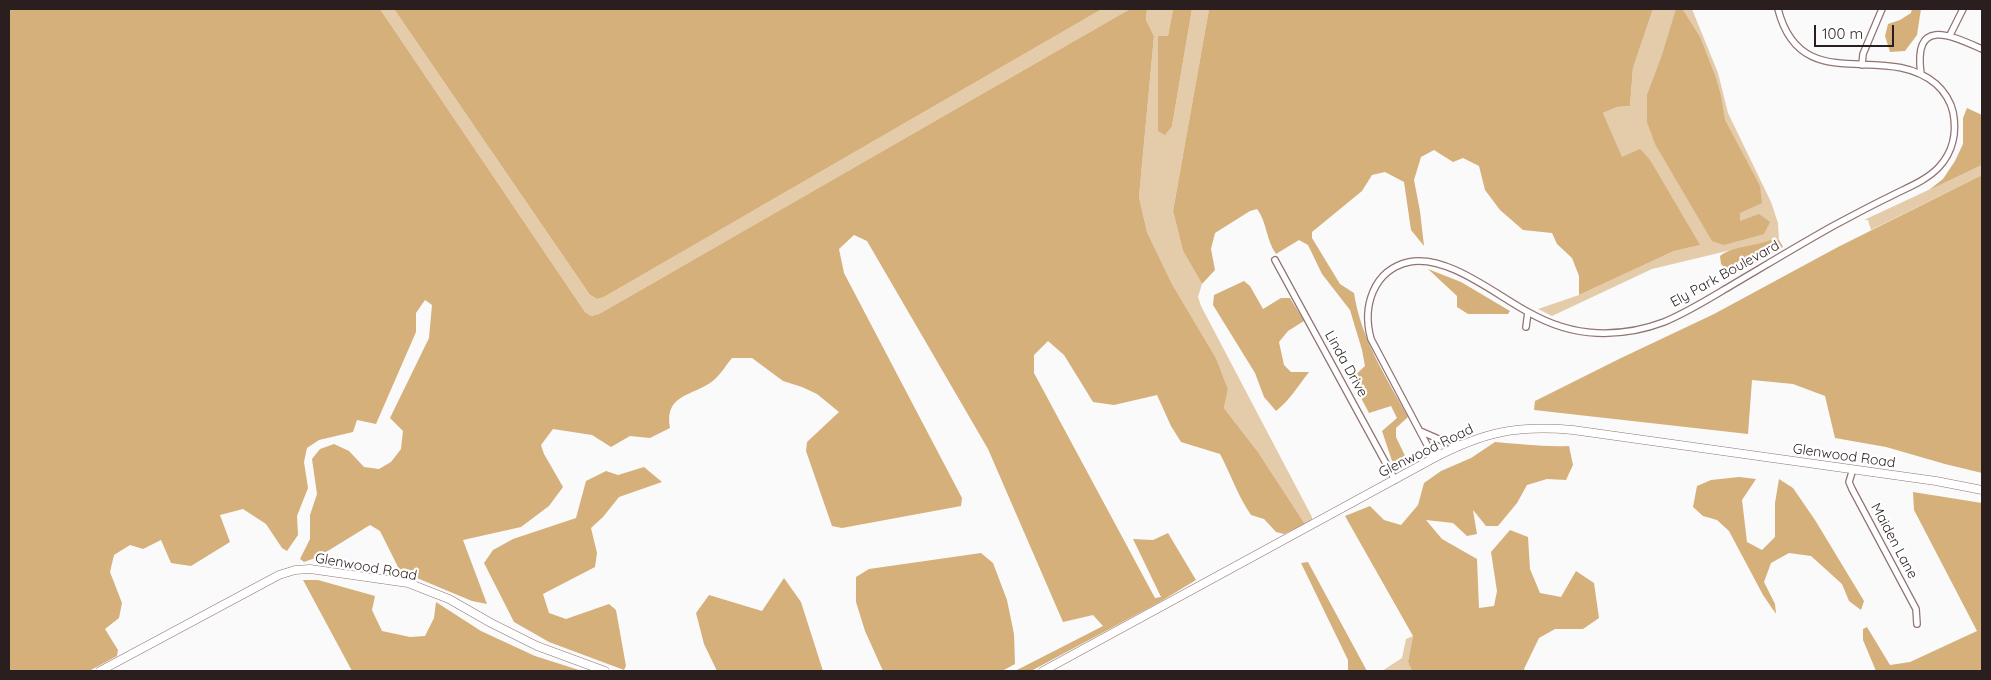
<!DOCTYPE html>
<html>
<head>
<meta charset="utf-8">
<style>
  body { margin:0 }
  #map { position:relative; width:1991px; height:680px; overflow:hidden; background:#fafafa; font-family:Quicksand,sans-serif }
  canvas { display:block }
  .frame { position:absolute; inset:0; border:10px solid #2b1e1e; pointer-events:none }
  .scale { position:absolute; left:1814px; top:25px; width:80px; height:22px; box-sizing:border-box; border:2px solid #2b1e1e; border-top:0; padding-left:6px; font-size:15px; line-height:18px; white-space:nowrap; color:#2b1e1e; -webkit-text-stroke:4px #fff; paint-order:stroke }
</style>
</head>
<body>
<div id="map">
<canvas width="1991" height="680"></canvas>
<div class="frame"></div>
<div class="scale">100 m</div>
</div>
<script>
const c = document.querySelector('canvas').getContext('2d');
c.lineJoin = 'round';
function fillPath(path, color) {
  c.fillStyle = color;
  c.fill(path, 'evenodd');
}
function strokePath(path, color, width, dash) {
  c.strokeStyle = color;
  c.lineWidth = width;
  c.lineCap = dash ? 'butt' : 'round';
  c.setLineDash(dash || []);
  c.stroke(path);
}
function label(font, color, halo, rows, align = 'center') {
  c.font = font + ' Quicksand,sans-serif';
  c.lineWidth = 4.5;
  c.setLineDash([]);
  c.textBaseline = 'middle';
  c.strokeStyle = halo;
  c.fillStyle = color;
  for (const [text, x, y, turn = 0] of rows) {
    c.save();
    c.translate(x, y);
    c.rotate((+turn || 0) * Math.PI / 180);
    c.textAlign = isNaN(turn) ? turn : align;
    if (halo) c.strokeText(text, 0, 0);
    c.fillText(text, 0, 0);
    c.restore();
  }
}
const green = new Path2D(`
  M380,9h14l196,286 7,4 7,-2 498,-288h28l-531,305 -8,2 -6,-4z
  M1147,9h26l-5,27h-9l13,90 20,-117h17l-36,202 10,40 19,33 -4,13 3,9 111,211v3l-7,4 -47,-72 -34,-44 4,-19 -12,-31 -44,-74 -25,-52 -8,-35 15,-161 -8,-16z
  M1653,9h39l26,64 10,40 43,89 7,21 1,17h-9l-14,6 -29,5 -75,18 -100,47 -14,-7 41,-14 95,-44 25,-6 -77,-87 -19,-45 14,-6 13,-1 3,-38z
  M1982,165v10l-111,55 -3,-10h-4z
  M1413,636l-5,26 4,9h-30l20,-13 4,-19z`);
const forest = new Path2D(`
  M9,9h371l205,303 6,4 8,-2 531,-305h17l-1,11 8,16 -15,161 8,35 25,52 44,74 12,31 -4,19 34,44 47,72 -21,10 -8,-2 -12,-13 -13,-4c-13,-19 -20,-40 -31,-61l-39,-12 -10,-16 -14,-31 -43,10 -21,-3 -29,-47 -16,-14 -14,14v18l121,225 6,-1 -28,-58 20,1 15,-7 28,47 -38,23 -127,68h-16l88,-45 -10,-11 -30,7 -75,-173 -121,-208 -13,-6 -15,14 5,24 118,225 -1,8 -119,22 -10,-2 -26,-75 1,-9 32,-30 -22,-18 -15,-7 -19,-6 -31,-23h-20c-6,7 -11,16 -18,22 -21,17 -50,13 -44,48l-20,10 -20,-2 -19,11 -19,-12 -39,-6 -12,16 3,9 19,33 -14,19 -28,21 -58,13 24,64 -15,-3 -72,-30 -20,-40 -10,-6 -52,32 -14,5 -4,-3 10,-20v-24l7,-21 -5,-35 8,-10 14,-5 15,7 15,16 15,2 12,-7 10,-13 2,-18 -13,-13 39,-80 3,-33 -7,-5 -9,13v19l-40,92 -19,-4 -4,12 -34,8 -12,8 -3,14 4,26 -11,28 1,19 -11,16 -5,-3 -16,-24 -23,-15 -23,6 10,27 -39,24 -20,-3 -10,-23 -18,9 -13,-4 -16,10 -4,17 12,31 -3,15 -14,11 13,21 -1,6 -28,15h-63l-1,-1 -16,1z
  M394,9h708l-498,288 -7,2 -7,-4z
  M1173,9h19l-20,117 -7,9 -7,-4v-95h10z
  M1209,9h444l-20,59 -3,38 -13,1 -14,6 19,44 18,-8 10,11 50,85 -26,6 -95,44v-19l-7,-18 -15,-14 -5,-11 -29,-3 -23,-20 -15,-20 -6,-24 -16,-8 -10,4 -19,-12 -13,7 -7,23 6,31 4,35 -13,-16 -7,-48 -19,-10 -13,3 -10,16 -50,41v6l28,46 14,9c7,46 32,84 54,124l-12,11v9l12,25 -12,3 -4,-4 -10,-30 15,-13 -6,-12 -22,7 -18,-34 14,-13 -3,-16 -12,-40 -28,-36 -14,-29 -9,-5 -23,14c-10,-14 -9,-32 -19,-45l-7,2 -35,22 -4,16 4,21 -13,14 -19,-33 -10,-40z
  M1676,9l7,1 17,27 16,41 5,18 4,24 35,66 2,17 -22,10v8l19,-7 11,8 -6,12 -40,11 -12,-4 -57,-97 -8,-22v-27l15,-40z
  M1912,9h9l-4,26 -12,16 -15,1 -5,-16 3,-12 12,-4 11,-7z
  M1967,108l15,7v50l-53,25 14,-11 12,-18 8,-17v-26z
  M1982,175v298l-37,-9 -59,-17 -51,-9 -10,-42 -32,-12 -41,-4 -4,54 -214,-24 1,-9 84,-42 95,-45 124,-67z
  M1770,240h9l4,7 -46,26h-7l-9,-9 -1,-8c12,-10 34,-9 50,-16z
  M1428,269l33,13 49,29 -2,3h-40l-11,-7v-11z
  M1244,281l6,5 13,23 18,-11h9l14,23 -16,10 -9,11 5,23 7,7h18c-11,14 -19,28 -33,39l-12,-14 -9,-24 -42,-68 1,-10z
  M1495,442c26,2 48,5 74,4l4,19 -7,15 -19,-1 -20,6 -10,18 -19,23h-12l-13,-16 4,24 -10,2 -14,-13 -27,-3 16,19 35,20 2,49 15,-2 3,-15 -6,-39 19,-22 18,7 2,32 10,24 21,4 15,-26 18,12 5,35 -16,11h-28l-16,9 -15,31 1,2h-113l-4,-9 5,-26 -68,-120 25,-10 14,14 17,5 17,-20 6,-22 17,-12 30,-13z
  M644,467l18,15 -43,15 -16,20 -12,11 6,25 -2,14 -52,27 6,19 17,6 43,-15 7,6 10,56 -2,4 -75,-28 -35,-20 -30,-59 9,-13 20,-11 63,-21 10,-37 20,-10 12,4z
  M1739,477l17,2 -14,21 5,42 15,8 13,-13v-34l4,-24 14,9 22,32 49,81 -3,9 -12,-9 -7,-17 -31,-28 -22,-3 -18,10 -7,19 11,22 1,10 -13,-19 -34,-64 -12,-11 -14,-4 -10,-9 4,-21 14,-6z
  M1913,492l69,11v168h-106l-13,-31v-11l4,-2 23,38 20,-3 67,-31 -63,-121z
  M981,553l12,10 14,37 7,34 1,30 -13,7h-119l-18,-40 -9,-29v-25l13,-8z
  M1308,562l59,109h-19v-11l-47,-97z
  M784,578l17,24 22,69h-106l-13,-27 -8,-31 13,-18 53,16z
  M303,580h15l57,16 -3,14 10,21 28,6 15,-1 9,-18 2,-16 45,29 54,25 47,15h-230z`);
const minor = new Path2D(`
  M1950,35l13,-26
  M1862,65l1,-11 19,-45
  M1921,74c-8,-57 29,-39 61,-25
  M1275,260l120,220
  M1526,327l2,-15
  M1420,431l23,10 19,3
  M1434,458l-63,-119c-9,-32 2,-69 38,-77 38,-8 87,33 119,50 21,12 45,20 69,21 23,1 46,-3 67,-11 24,-10 46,-24 68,-37 34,-20 67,-40 101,-59 19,-10 37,-20 56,-29 17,-9 37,-16 50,-30 14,-15 18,-35 14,-55 -2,-10 -9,-21 -17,-28 -52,-44 -135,15 -158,-75
  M1853,469l-4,13 3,7 64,120 1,15`);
const tertiary = new Path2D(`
  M100,671l179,-96 16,-5 15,-1 98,14 41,16 42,24 46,23 68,25
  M1043,671l391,-213c50,-26 82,-33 139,-28l363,51 46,9`);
const streetNames = [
  ["Ely Park Boulevard",1725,274,-29],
  ["Linda Drive",1346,364,61],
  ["Glenwood Road",1426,451,-26],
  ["Glenwood Road",1844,456,8],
  ["Maiden Lane",1894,541,62],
  ["Glenwood Road",366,567,10]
];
fillPath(green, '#e4cbaa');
fillPath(forest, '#d5b07b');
strokePath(minor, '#937373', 8);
strokePath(tertiary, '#937373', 9);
strokePath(minor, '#fff', 5.5);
strokePath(tertiary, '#fff', 8);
label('14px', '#2b1e1e', '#fff', streetNames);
</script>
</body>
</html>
